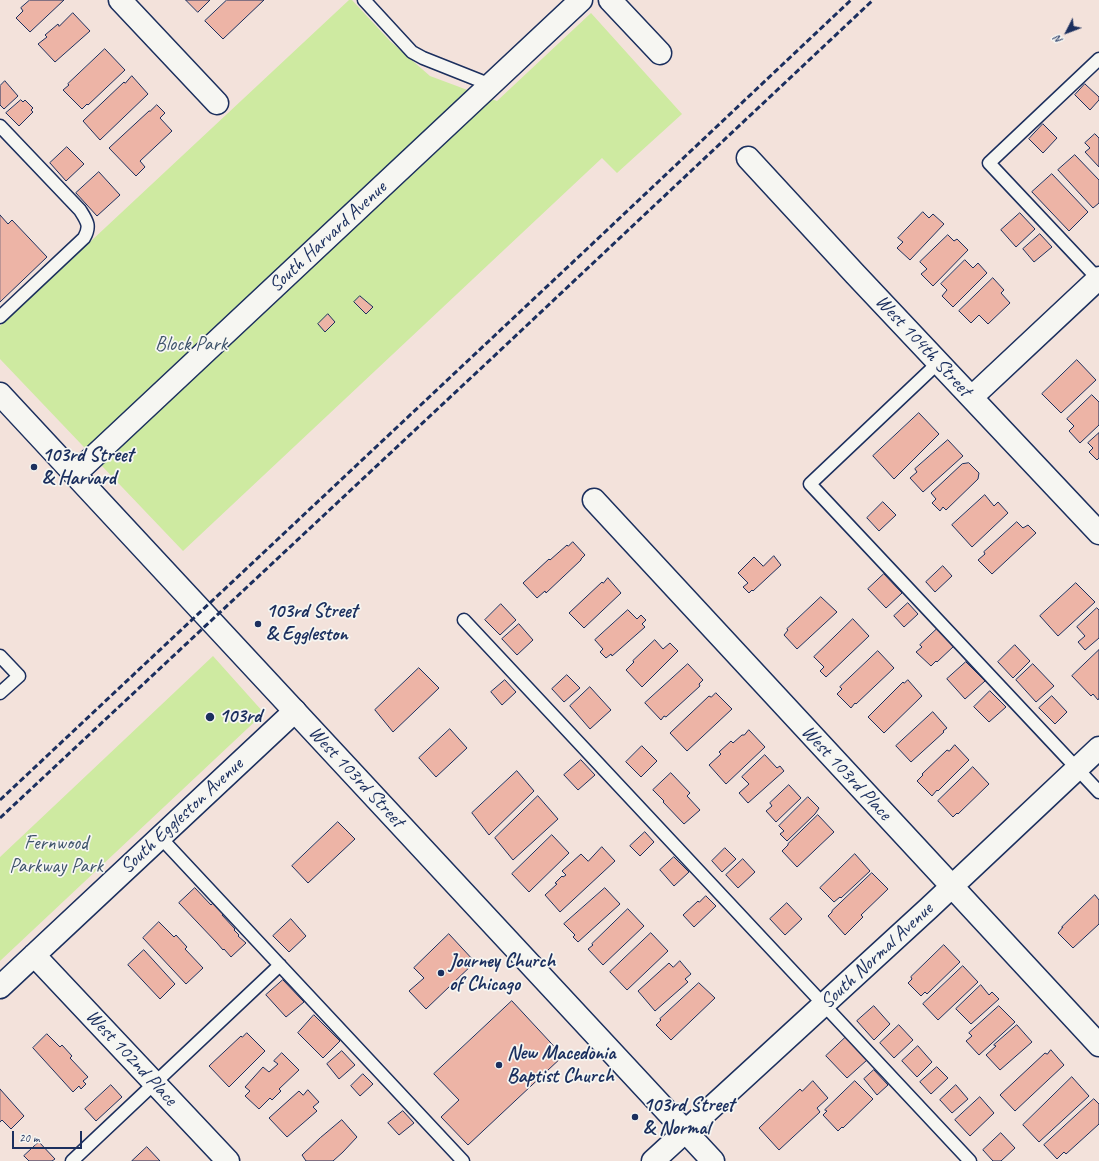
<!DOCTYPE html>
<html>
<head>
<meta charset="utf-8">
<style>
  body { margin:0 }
  #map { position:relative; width:1099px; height:1161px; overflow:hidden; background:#f3e2db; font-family:Caveat,sans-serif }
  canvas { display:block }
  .north { position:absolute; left:1047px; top:12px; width:40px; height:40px; -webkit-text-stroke:3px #f6f6f2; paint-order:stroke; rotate:228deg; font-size:11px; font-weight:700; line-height:16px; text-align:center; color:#1b2f5e }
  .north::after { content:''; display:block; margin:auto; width:14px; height:18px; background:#1b2f5e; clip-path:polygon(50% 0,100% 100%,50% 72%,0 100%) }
  .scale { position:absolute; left:12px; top:1131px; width:70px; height:18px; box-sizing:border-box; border:2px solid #1b2f5e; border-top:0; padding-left:5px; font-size:12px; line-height:14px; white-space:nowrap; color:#1b2f5e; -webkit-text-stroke:3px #f6f6f2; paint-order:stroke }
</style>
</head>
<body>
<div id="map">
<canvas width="1099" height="1161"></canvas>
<div class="north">N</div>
<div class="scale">20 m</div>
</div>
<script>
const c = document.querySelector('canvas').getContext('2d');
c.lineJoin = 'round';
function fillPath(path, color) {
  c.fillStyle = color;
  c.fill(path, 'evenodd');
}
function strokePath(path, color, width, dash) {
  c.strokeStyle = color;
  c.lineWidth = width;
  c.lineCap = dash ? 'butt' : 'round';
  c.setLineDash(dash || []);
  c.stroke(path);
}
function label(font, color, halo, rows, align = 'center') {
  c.font = font + ' Caveat,sans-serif';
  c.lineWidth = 3.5;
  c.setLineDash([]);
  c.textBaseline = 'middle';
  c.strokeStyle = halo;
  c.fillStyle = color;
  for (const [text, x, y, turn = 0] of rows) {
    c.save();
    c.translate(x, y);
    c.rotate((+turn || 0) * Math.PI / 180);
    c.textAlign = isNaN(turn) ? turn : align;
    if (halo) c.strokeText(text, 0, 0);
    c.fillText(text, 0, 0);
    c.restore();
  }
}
const green = new Path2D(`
  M349,0h3l38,41 40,35 67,25 94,-88 91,101 -65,59 -15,-15 -419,393 -183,-192v-33z
  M213,656l51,57 -264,248v-104z`);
const building = new Path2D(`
  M30,0h34l-34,32 -14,-14 7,-7 -2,-3z
  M186,0h24l-12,12z
  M227,0h37l-41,39 -18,-18z
  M73,13l17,18 -35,31 -17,-18 9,-7 -2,-2 13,-11 1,2z
  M105,49l20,21 -37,35 -1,-1 -5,5 -19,-19 6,-5 -1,-1z
  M132,76l16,18 -48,46 -17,-19 41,-39 1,1z
  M5,81l13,15 -14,13 -4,-4v-19z
  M1085,84l14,13v3l-9,10 -15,-15z
  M21,100l2,2 2,-2 8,8 -2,2 2,2 -14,14 -13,-13z
  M157,105l8,8 -5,5 12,13 -32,30 5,6 -9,9 -27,-28 40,-37h1z
  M1043,124l14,14 -14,15 -14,-14z
  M1095,134l4,4v29l-14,-15 5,-4 -5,-5z
  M67,147l17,17 -18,17 -16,-18z
  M1075,155l24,25v23l-6,5 -35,-38z
  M99,172l21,23 -23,21 -21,-23z
  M1052,174l36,38 -19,19 -37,-39z
  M923,212l6,6 4,-4 11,10 -34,36 -13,-12 6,-6 -5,-4z
  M1020,213l15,16 -19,18 -15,-17z
  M0,215l8,9 4,-4 35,37 -47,45z
  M1040,234l12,13 -18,15 -11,-13z
  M948,235l6,6 3,-2 11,11 -35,36 -12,-12 6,-5 -7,-7z
  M965,260l8,8 5,-5 9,10 -34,34 -11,-11 5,-6 -6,-6z
  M993,278l11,12 -3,3 9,10 -22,21 -9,-9 -8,8 -12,-12z
  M360,296l13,11 -7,7 -12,-12z
  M328,314l7,8 -10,10 -7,-8z
  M1077,360l19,20 -35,33 -19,-19z
  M1092,395l7,7v23l-19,18 -11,-12 5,-5 -7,-7z
  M919,413l20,21 -45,45 -21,-23z
  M1099,433v25l-2,2 -8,-8 4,-4 -5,-5z
  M948,440l15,16 -40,36 -13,-14 7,-6 -2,-3z
  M969,463l10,10 -1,6 -32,31 -3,-3 -3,4 -8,-8 4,-4 -5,-6 31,-29z
  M985,495l9,11 4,-4 10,11 -36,34 -20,-22z
  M883,502l13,13 -17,16 -12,-13z
  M1017,522l6,6 5,-3 8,8 -44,41 -14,-14 7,-6 -1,-2z
  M573,542l12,13 -4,4v1l-35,33 -1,-2 -8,7 -14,-15 26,-24 1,1 17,-15 1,1z
  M774,556l7,9 -28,26 -1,-1 -3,3 -6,-6 5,-4 -10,-10 16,-16 9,9z
  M943,566l9,10 -17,16 -9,-10z
  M884,574l18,19 -16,15 -18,-19z
  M608,578l13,15 -37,35 -15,-15 33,-31 1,1z
  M1076,583l19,19 -37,34 -18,-20z
  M821,597l16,15 -40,37 -13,-14 4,-5 -1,-1z
  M908,603l10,11 -14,13 -10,-11z
  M501,604l15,16 -16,15 -15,-15z
  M1097,608l2,2v28l-14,12 -7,-8 7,-6 -8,-9z
  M628,610l9,9 4,-4 5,5 -4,4 3,3 -33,29 -1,-2 -5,4 -6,-6 3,-3 -8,-9z
  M853,619l16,17 -43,41 -6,-6 4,-4 -10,-10z
  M519,624l14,16 -16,15 -15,-16z
  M937,629l17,17 -17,16 -1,-1 -5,5 -15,-14 6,-5 -2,-2z
  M655,640l8,9 7,-6 8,8 -36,36 -16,-17 8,-8 -1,-1z
  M1015,645l15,16 -17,17 -15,-16z
  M1099,650v48l-1,2 -5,-6 -2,2 -19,-20z
  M878,651l16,17 -38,36 -1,-1 -4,5 -14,-14 5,-5 -2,-2z
  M966,662l19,19 -20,18 -18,-20z
  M688,664l15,16 -4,4 1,2 -34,31 -2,-1 -3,4 -16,-17z
  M1033,664l21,22 -18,16 -20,-22z
  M419,668l20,20 -46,44 -18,-22z
  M567,675l13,13 -16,14 -12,-13z
  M505,680l11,12 -14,13 -11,-13z
  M908,680l14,16 -38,37 -16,-16 35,-35 1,1z
  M590,687l21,23 -21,19 -20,-23z
  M990,691l16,16 -17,15 -15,-15z
  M716,693l16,16 -45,42 -17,-18 39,-37 2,1z
  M1052,696l15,16 -12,12 -16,-16z
  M933,712l14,16 -4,3 1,1 -33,30 -15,-16z
  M450,729l17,19 -31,29 -17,-19z
  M749,730l16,17 -39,37 -17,-19 12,-11 -2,-2 12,-11 2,2 9,-8h2z
  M955,745l14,15 -31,31 -1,-1 -5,6 -15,-15 6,-6 -1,-1 25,-24 2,1z
  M642,746l15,15 -16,16 -15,-15z
  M765,755l12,13 3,-2 4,5 -36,32 -9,-10 10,-9 -7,-7z
  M581,760l14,15 -17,15 -14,-15z
  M973,767l16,17 -31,30 -1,-1 -4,4 -15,-16z
  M517,771l17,20 -45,44 -17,-22z
  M671,773l19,20 -3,3 13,14 -16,14 -21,-22 1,-1 -11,-11z
  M789,785l12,13 -25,24 -10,-11 6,-5 -2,-3z
  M538,796l20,23 -45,41 -18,-22z
  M808,797l11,11 -4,6 -28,27 -7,-7 4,-3 -5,-5z
  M818,815l16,17 -37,35 -15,-16 6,-6v-1z
  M338,822l17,17 -47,44 -16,-17z
  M645,832l9,10 -14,14 -10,-10z
  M552,835l17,18 -40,39 -17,-18z
  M602,847l13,14 -55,51 -15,-17 12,-11 -2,-1 7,-7 1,1 3,-2 -4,-4 19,-17 7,7z
  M725,848l11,11 -14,13 -10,-11z
  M855,854l15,17 -29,27 -1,-1 -6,5 -14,-14z
  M674,857l15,15 -15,14 -14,-16z
  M743,859l12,13 -17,16 -12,-13z
  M872,873l16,16 -27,26 2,2 -18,18 -17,-19 4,-4v-1z
  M195,888l16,17 2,-2 10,11 -1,1 13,14 -1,1 5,5 -1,1 8,7 -15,14 -7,-8 -1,1 -6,-7 -38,-40z
  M605,888l15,16 -42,38 -5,-5 2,-2 -11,-11z
  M1095,895l4,5v24l-26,24 -15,-15 5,-6h-1z
  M706,896l10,10 -22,21 -11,-12 15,-14 1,1z
  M787,903l15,16 -17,16 -15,-16z
  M628,909l16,17 -41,39 -15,-16 5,-4 -1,-1z
  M291,919l15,17 -17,16 -16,-16z
  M159,922l15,15 2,-2 11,12 -2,2 18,19 -17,16 -43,-46z
  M651,933l17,18 -41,39 -17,-18z
  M449,934l26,28 -49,47 -17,-18 15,-13 -10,-10z
  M944,945l16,17 -33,32 -2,-2 -4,4 -13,-13 4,-4 -1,-2z
  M144,950l31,34 -15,15 -32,-34z
  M680,961l11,13 -6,5 3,3 -33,29 -17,-20 31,-28 4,4z
  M963,966l15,16 -40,38 -15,-16z
  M283,980l21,22 -18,15 -20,-22z
  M699,983l16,15 -44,42 -15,-15 5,-5 -1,-1z
  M981,985l8,10 3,-3 7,7 -28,25 -15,-15z
  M512,1001l51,55 -95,89 -27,-28 18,-17 -25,-26z
  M874,1006l16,18 -16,16 -17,-19z
  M999,1006l16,16 -36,33 -13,-14 6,-5 -3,-3z
  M314,1015l26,26 -17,17 -25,-25z
  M899,1025l14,15 -19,18 -14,-15z
  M1017,1025l15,17 -32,28 -14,-15 10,-9 -2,-1z
  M247,1033l18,18 -36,36 -20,-21 32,-30 1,1z
  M47,1034l13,13 2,-2 10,11 -2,2 18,19 -5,4 3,3 -5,5 -2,-3 -6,6 -40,-44z
  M846,1037l21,23 -20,18 -21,-22z
  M918,1046l14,16 -15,15 -15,-16z
  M1051,1050l13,15 -49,46 -15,-16 45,-42 2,1z
  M342,1051l13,14 -16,14 -12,-15z
  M282,1053l17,17 -20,19 2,2 -9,9 -2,-2 -11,11 -14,-13 5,-5 -5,-4 18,-20 6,5 9,-8 -4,-3z
  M937,1067l11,11 -17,16 -11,-12z
  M874,1070l14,15 -11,10 -13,-16z
  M363,1074l10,10 -13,12 -9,-10z
  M1072,1077l17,19 -50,46 -16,-17z
  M813,1081l15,17 -11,10 3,4 -41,38 -20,-22 41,-39 2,2z
  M855,1081l18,18 -30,29 -1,-1 -4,4 -15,-16 4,-4 -2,-1z
  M111,1085l11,12 -26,24 -11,-12z
  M956,1085l12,14 -16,14 -12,-13z
  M0,1089l24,27 -13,13 -9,-9 -2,2z
  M308,1090l11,12 -6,5 4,4 -30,26 -18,-19 30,-27 4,4z
  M980,1097l14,16 -24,23 -15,-16z
  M1094,1099l5,5v20l-33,30 -2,-2 -7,7 -13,-14z
  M403,1111l11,12 -15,12 -11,-12z
  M342,1120l15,17 -14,15 -10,9h-27l-4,-6 18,-17z
  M1001,1133l14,15 -14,13h-8l-10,-11z
  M39,1142l16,17 -3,2h-23l-5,-5z
  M147,1147l13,14h-28z`);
const lane = new Path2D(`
  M364,0l48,52 11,6 68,27
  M1099,59l-110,104 110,117
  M0,126l80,84c7,11 11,16 4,28l-84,79
  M939,362l-129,122 289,308
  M464,620l506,541
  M0,656l19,20 -19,17
  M160,837l303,324
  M72,1161l208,-196`);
const street = new Path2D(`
  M120,0l97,103
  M610,0l50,53
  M748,158l107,116 244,259
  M972,397l127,-119
  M75,474l506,-474
  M594,500l505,545
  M34,955l194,206
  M0,987l295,-276
  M653,1161l277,-254 169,-159`);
const secondary = new Path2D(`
  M0,394l713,767`);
const rail = new Path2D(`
  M0,800l589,-553 262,-247
  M0,818l491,-459 382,-359`);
const markers = [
  [34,467,4,"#1b2f5e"],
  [258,624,4,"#1b2f5e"],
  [210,717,5,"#1b2f5e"],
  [441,973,4,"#1b2f5e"],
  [499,1065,4,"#1b2f5e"],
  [635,1117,4,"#1b2f5e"]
];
const streetNames = [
  ["South Harvard Avenue",328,237,-43],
  ["West 104th Street",923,346,47],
  ["West 103rd Place",846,773,47],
  ["West 103rd Street",356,777,47],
  ["South Eggleston Avenue",182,816,-43],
  ["South Normal Avenue",877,956,-43],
  ["West 102nd Place",131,1058,47]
];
const parkNames = [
  ["Block Park",191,345],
  ["Fernwood",56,844],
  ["Parkway Park",56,867]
];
const poiNames = [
  ["103rd Street",42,456],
  ["& Harvard",42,479],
  ["103rd Street",266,612],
  ["& Eggleston",266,635],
  ["103rd",219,717],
  ["Journey Church",449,962],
  ["of Chicago",449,985],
  ["New Macedonia",507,1054],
  ["Baptist Church",507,1077],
  ["103rd Street",643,1106],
  ["& Normal",643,1129]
];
fillPath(green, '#ceeaa1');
fillPath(building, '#edb4a6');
strokePath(building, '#1b2f5e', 1);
strokePath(lane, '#1b2f5e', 15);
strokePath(street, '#1b2f5e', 25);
strokePath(secondary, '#1b2f5e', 25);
strokePath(lane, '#f6f6f2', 12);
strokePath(street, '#f6f6f2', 22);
strokePath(secondary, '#f6f6f2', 22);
strokePath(rail, '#1b2f5e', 3, [6, 3]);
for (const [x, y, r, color] of markers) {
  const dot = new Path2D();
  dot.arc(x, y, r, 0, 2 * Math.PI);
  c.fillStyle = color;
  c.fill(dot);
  strokePath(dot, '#f6f6f2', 1.5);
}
label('20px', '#1b2f5e', '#f6f6f2', streetNames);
label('20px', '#3f546b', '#f6f6f2', parkNames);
label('bold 20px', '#1b2f5e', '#f6f6f2', poiNames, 'left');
</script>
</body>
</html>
